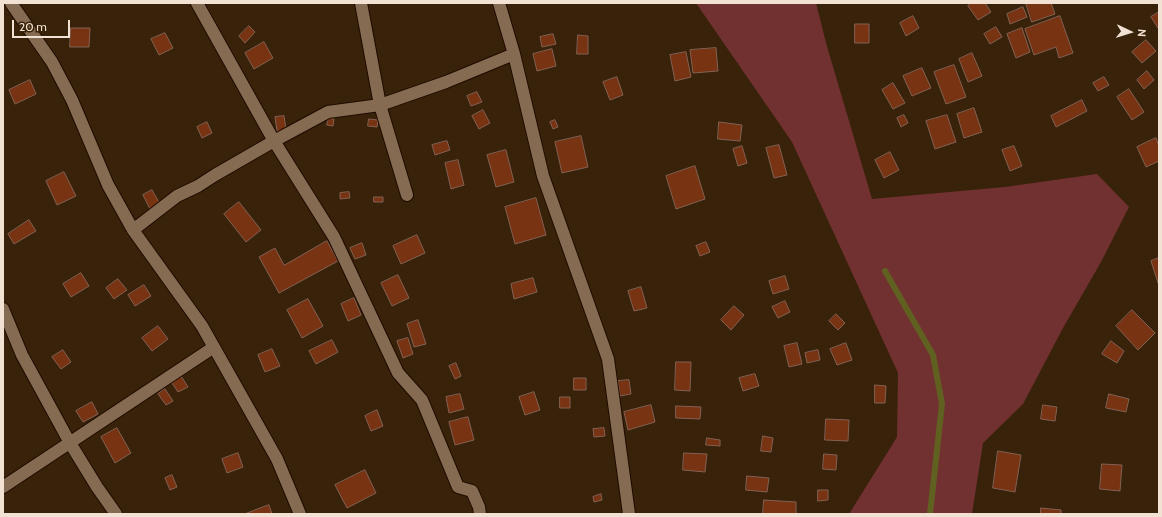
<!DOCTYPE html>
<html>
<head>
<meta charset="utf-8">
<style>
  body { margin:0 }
  #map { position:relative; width:1162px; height:517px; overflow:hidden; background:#38220a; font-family:Cabin,sans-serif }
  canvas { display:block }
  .frame { position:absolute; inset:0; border:4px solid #f1e2d4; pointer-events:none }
  .north { position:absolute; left:1110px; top:12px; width:40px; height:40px; -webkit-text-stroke:3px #38220a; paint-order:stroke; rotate:94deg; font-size:11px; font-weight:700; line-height:16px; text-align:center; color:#f1e2d4 }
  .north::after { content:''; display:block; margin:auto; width:14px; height:18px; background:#f1e2d4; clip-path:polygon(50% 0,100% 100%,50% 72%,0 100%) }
  .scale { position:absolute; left:12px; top:20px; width:58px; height:18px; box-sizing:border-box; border:2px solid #f1e2d4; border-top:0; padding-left:5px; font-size:12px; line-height:14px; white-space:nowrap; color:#f1e2d4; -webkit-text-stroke:3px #38220a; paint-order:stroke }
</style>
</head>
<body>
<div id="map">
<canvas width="1162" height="517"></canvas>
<div class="frame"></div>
<div class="north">N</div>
<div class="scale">20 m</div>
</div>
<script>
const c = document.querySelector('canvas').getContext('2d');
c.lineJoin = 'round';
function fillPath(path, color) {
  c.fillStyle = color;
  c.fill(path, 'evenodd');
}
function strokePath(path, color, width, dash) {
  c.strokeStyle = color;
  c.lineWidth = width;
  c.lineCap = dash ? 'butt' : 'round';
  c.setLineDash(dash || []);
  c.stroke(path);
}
const green = new Path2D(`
  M696,3h120l10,40 46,156 133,-12 92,-13 32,33 -28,55 -38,66 -40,76 -40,39 -11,71h-123l48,-77 1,-64 -106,-231z`);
const stream = new Path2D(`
  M885,271l48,84 9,49 -12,110`);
const building = new Path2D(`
  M971,3h14l6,9 -13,8 -10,-14z
  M1026,3h25l4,11 -23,8z
  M1023,7l4,10 -17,7 -3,-10z
  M1159,12v16h-1l-7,-11z
  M913,16l6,12 -13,8 -6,-13z
  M1060,16l13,37 -14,5 -3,-11 -22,8 -9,-26z
  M855,24h14v19h-14z
  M249,26l6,6 -10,11 -6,-7z
  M996,27l6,10 -12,7 -6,-10z
  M71,28h19l-1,19h-19z
  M1022,28l8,24 -14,6 -9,-24z
  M165,33l8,15 -14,7 -8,-16z
  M553,34l3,10 -14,3 -2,-10z
  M578,35l10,1v18h-11z
  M1146,40l10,11 -14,12 -10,-11z
  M264,42l9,16 -19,11 -9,-16z
  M716,48l2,23 -25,2 -3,-23z
  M552,49l4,17 -19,5 -4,-17z
  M686,52l5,25 -16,4 -5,-26z
  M972,53l10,23 -14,6 -9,-23z
  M954,65l12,32 -20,7 -12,-32z
  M922,68l9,20 -19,8 -9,-20z
  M1147,71l7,9 -10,9 -7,-9z
  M617,77l6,18 -13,5 -7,-18z
  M1104,77l5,8 -11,6 -5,-8z
  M30,80l6,14 -21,10 -6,-14z
  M893,83l12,20 -12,6 -11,-19z
  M1129,89l15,23 -12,8 -15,-23z
  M477,92l5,10 -11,4 -4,-10z
  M1082,100l5,11 -31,16 -5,-11z
  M974,108l8,24 -18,6 -7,-24z
  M483,110l7,13 -11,6 -7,-13z
  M904,115l4,8 -7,4 -4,-9z
  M947,115l9,27 -21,7 -9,-28z
  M284,116l2,13 -9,2 -2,-14z
  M329,118l5,1 -1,7 -6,-1z
  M369,119l9,1 -1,7 -9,-1z
  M555,120l3,7 -5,2 -3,-7z
  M207,122l5,11 -10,5 -5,-11z
  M719,122l23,3 -2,16 -22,-2z
  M581,136l7,31 -26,6 -7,-31z
  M1156,138l3,8v15l-13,6 -9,-20z
  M447,141l3,9 -15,5 -3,-10z
  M779,145l8,30 -13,3 -8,-30z
  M742,146l5,17 -9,3 -5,-17z
  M1014,146l8,20 -12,5 -8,-21z
  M506,150l8,32 -18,5 -9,-32z
  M890,152l9,18 -15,8 -9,-18z
  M458,160l6,25 -13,4 -6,-26z
  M695,166l10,33 -29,10 -10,-33z
  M64,172l12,24 -19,9 -11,-24z
  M152,190l8,14 -10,5 -7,-14z
  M349,192l1,6 -10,1v-6z
  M374,197h9v5h-9z
  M536,198l10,37 -31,9 -10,-37z
  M239,202l22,28 -15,12 -22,-28z
  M29,220l7,11 -22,13 -6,-10z
  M417,235l8,18 -24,11 -8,-18z
  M327,241l11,20 -59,32 -20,-36 16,-9 9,17z
  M706,242l4,10 -10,4 -4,-10z
  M362,243l4,12 -11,4 -5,-11z
  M1159,258v24l-1,1 -7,-22z
  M81,273l8,13 -18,11 -8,-13z
  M398,275l11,23 -17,8 -11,-23z
  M785,276l4,13 -16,5 -4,-13z
  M533,278l4,14 -23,7 -3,-15z
  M118,279l9,11 -13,9 -8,-11z
  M144,285l7,11 -16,10 -7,-11z
  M641,287l6,21 -13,3 -6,-20z
  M354,298l7,17 -13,6 -7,-17z
  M308,299l15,27 -21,12 -15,-28z
  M785,301l5,11 -12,6 -6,-11z
  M734,306l10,9 -13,15 -10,-10z
  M1132,310l23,23 -17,17 -22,-24z
  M836,314l9,9 -7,7 -9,-9z
  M418,320l8,24 -12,3 -7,-23z
  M158,326l10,13 -16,12 -10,-13z
  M408,338l5,16 -10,4 -6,-17z
  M332,340l6,12 -22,12 -7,-13z
  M1111,341l13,10 -7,12 -15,-9z
  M797,343l5,21 -13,3 -5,-21z
  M846,343l6,17 -15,5 -7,-16z
  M272,349l8,17 -15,6 -7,-17z
  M63,350l8,12 -10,7 -9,-12z
  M818,350l2,10 -13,3 -2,-10z
  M676,362h15l-1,29 -15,-1z
  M456,363l5,13 -6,3 -6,-13z
  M755,374l4,12 -16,5 -4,-13z
  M181,376l7,11 -10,5 -6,-9z
  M574,378h12v12h-12z
  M629,380l2,14 -11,2 -2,-15z
  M875,385l11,1 -1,17h-10z
  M165,389l8,12 -7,4 -8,-11z
  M534,392l6,18 -15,5 -6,-18z
  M460,394l4,15 -15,4 -3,-16z
  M1109,394l20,5 -3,13 -20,-4z
  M560,397h10v11h-10z
  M92,402l6,12 -15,8 -7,-11z
  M651,405l4,17 -27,8 -4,-18z
  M1043,405l14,2 -2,14 -14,-2z
  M676,406l25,1 -1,12 -24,-1z
  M377,410l6,16 -12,5 -6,-15z
  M468,417l6,23 -19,5 -6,-23z
  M826,419l23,1 -1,21 -23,-1z
  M117,428l14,25 -16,10 -14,-26z
  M604,428l1,8 -11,1 -1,-8z
  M763,436l10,2 -2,14 -10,-1z
  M707,438l13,2v6l-14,-1z
  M998,451l23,4 -6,37 -22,-4z
  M238,453l5,14 -16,6 -5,-14z
  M684,453l23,1 -2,18 -22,-2z
  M824,454l13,1 -1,15 -13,-1z
  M1102,464l20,1 -2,26 -20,-2z
  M365,470l11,23 -29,15 -12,-23z
  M172,475l5,12 -7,3 -5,-12z
  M747,476l22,2 -2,14 -21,-2z
  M818,490h10v10l-10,1z
  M601,494l1,6 -8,2 -1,-5z
  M764,500l32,2v12h-33z
  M269,505l3,9h-27z
  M1041,508l20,2v4h-20z`);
const minor = new Path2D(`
  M11,3l41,59 20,38 36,85 25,45 69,96 75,133 23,55
  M197,3l77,138 60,96 64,136 24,27 36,87 14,4 7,16 1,7
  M361,3l19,102 27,90
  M499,3l15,51 29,122 65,183 21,155
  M133,230l44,-34 21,-10 17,-11 59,-34 54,-29 52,-7 66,-23 68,-28
  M3,309l19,46 48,88 27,44 19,27
  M3,487l211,-140`);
fillPath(green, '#723131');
strokePath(stream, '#606020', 6);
fillPath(building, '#773312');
strokePath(building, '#836153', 1);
strokePath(minor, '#1f0b00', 14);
strokePath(minor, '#856b52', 12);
</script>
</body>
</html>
